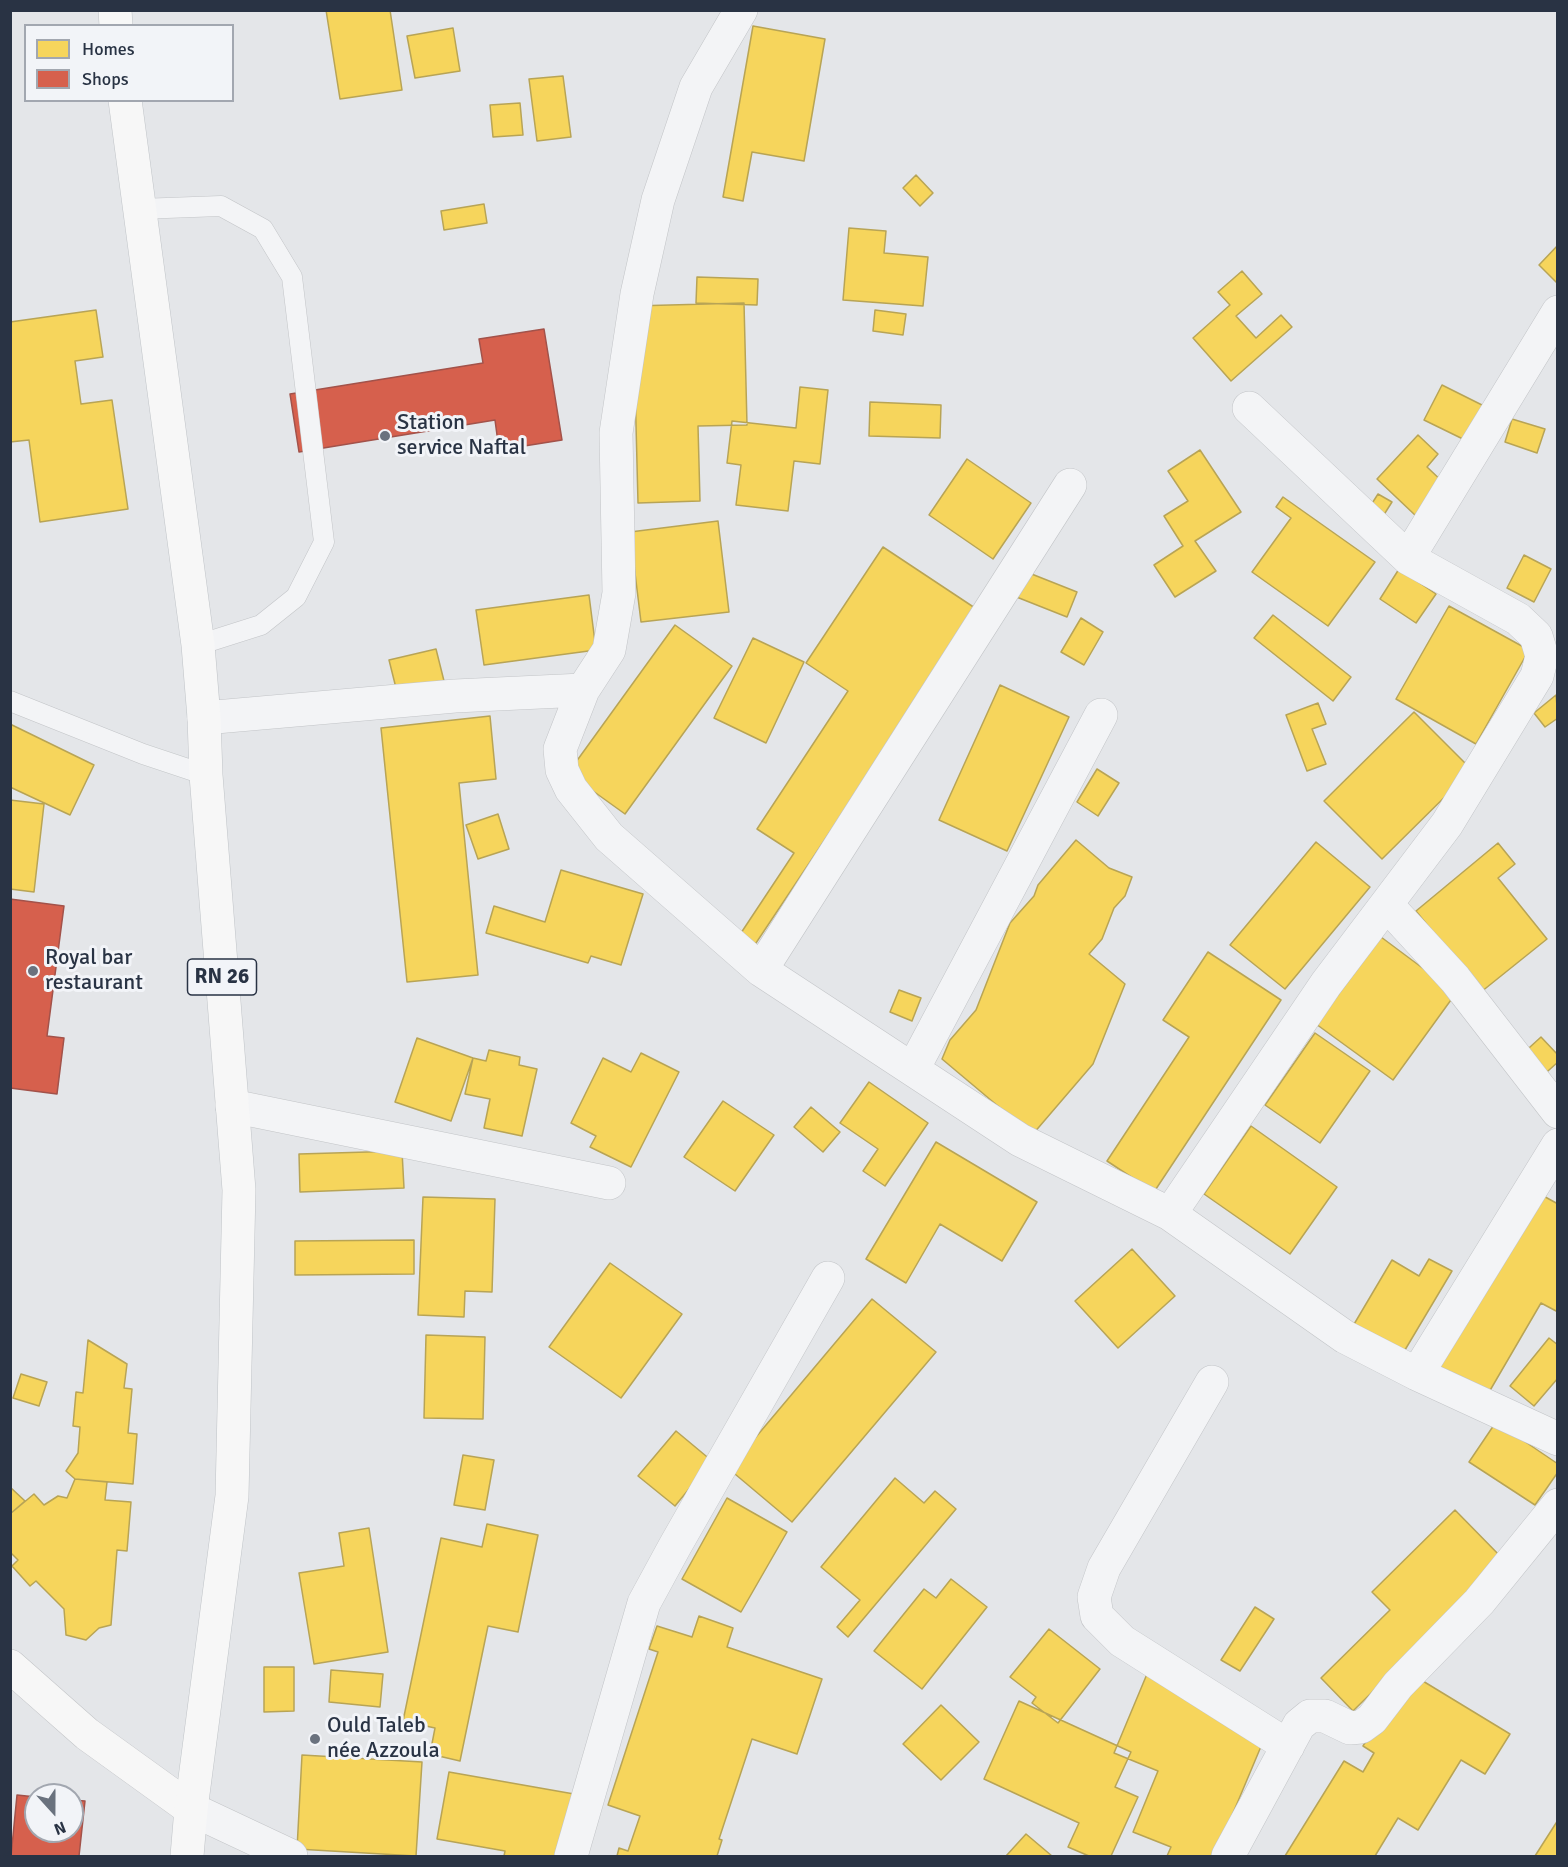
<!DOCTYPE html>
<html>
<head>
<meta charset="utf-8">
<style>
  body { margin:0 }
  #map { position:relative; width:1568px; height:1867px; overflow:hidden; background:#e4e6e9; font-family:Signika,sans-serif }
  canvas { display:block }
  .frame { position:absolute; inset:0; border:12px solid #293344; pointer-events:none }
  .legend { position:absolute; left:24px; top:24px; width:210px; height:78px; box-sizing:border-box; background:#f2f4f8; border:2px solid #a2a7b0; margin:0; padding:8px 10px; list-style:none; font-size:18px; color:#293344 }
  .legend li { display:flex; align-items:center; gap:12px; height:30px }
  .legend b { width:30px; border:2px solid #a2a7b0 }
  .north { position:absolute; left:24px; top:1783px; width:60px; height:60px; box-sizing:border-box; background:#f2f4f8; border:2px solid #a2a7b0; border-radius:50%; rotate:159deg; font-size:16px; font-weight:700; line-height:24px; text-align:center; color:#293344 }
  .north::after { content:''; display:block; margin:auto; width:21px; height:27px; background:#6a727e; clip-path:polygon(50% 0,100% 100%,50% 72%,0 100%) }
</style>
</head>
<body>
<div id="map">
<canvas width="1568" height="1867"></canvas>
<div class="frame"></div>
<ul class="legend">
<li><b style="height:16px;background:#f6d55c"></b>Homes</li>
<li><b style="height:16px;background:#d6604d"></b>Shops</li>
</ul>
<div class="north">N</div>
</div>
<script>
const c = document.querySelector('canvas').getContext('2d');
c.lineJoin = 'round';
function fillPath(path, color) {
  c.fillStyle = color;
  c.fill(path, 'evenodd');
}
function strokePath(path, color, width, dash) {
  c.strokeStyle = color;
  c.lineWidth = width;
  c.lineCap = dash ? 'butt' : 'round';
  c.setLineDash(dash || []);
  c.stroke(path);
}
function label(font, color, halo, rows, align = 'center') {
  c.font = font + ' Signika,sans-serif';
  c.lineWidth = 6;
  c.setLineDash([]);
  c.textBaseline = 'middle';
  c.strokeStyle = halo;
  c.fillStyle = color;
  for (const [text, x, y, turn = 0] of rows) {
    c.save();
    c.translate(x, y);
    c.rotate((+turn || 0) * Math.PI / 180);
    c.textAlign = isNaN(turn) ? turn : align;
    if (halo) c.strokeText(text, 0, 0);
    c.fillText(text, 0, 0);
    c.restore();
  }
}
const homes = new Path2D(`
  M326,10h64l12,80 -62,9z
  M753,26l72,13 -21,122 -52,-9 -9,49 -20,-4z
  M453,28l7,43 -45,7 -8,-42z
  M563,76l8,61 -34,4 -8,-62z
  M520,103l3,32 -30,2 -3,-32z
  M916,175l17,18 -13,13 -17,-18z
  M484,204l3,19 -43,7 -3,-19z
  M849,228l37,3 -2,22 44,4 -5,49 -80,-6z
  M1558,245v39l-19,-19z
  M1242,271l20,23 -26,22 20,22 25,-23 11,12 -61,54 -38,-43 37,-33 -12,-13z
  M697,277l61,2 -1,26 -61,-2z
  M744,303l3,122 -49,1 2,75 -62,2 -5,-197z
  M96,310l7,47 -28,4 6,43 31,-4 16,109 -88,13 -11,-82 -19,2v-120z
  M875,310l31,4 -3,21 -30,-4z
  M1442,385l42,21 -17,35 -43,-21z
  M800,387l28,3 -8,74 -26,-3 -6,50 -52,-6 5,-40 -14,-2 5,-42 64,7z
  M870,402l71,3 -1,33 -71,-2z
  M1512,419l33,10 -8,24 -32,-11z
  M1418,435l20,19 -11,13 19,18 -30,31 -39,-37z
  M1200,450l41,62 -46,29 21,30 -41,26 -21,-32 29,-19 -19,-30 24,-15 -20,-30z
  M967,459l64,44 -38,56 -64,-44z
  M1378,494l14,8 -14,22 -14,-8z
  M1283,497l92,65 -47,64 -76,-54 39,-54 -15,-11z
  M718,521l11,91 -88,10 -11,-90z
  M883,547l95,63 -226,339 -15,-10 57,-86 -37,-24 91,-138 -42,-28z
  M1524,555l27,14 -17,33 -27,-14z
  M1399,569l37,25 -20,29 -36,-24z
  M1024,571l53,21 -10,25 -53,-21z
  M589,595l7,55 -112,15 -8,-55z
  M1449,606l80,44 -53,94 -80,-45z
  M1273,615l78,62 -18,24 -79,-63z
  M1081,618l22,14 -19,33 -23,-13z
  M675,625l57,41 -107,148 -57,-41z
  M753,638l51,24 -38,81 -52,-25z
  M436,649l8,32 -47,11 -8,-32z
  M1000,685l69,32 -62,134 -68,-31z
  M1556,695l2,23 -13,9 -11,-14z
  M1318,703l8,21 -14,5 14,35 -19,7 -21,-56z
  M1414,712l58,58 -90,89 -58,-58z
  M490,716l6,63 -37,4 19,192 -71,7 -26,-254z
  M10,724l84,41 -24,50 -60,-28z
  M1097,769l22,14 -21,33 -21,-14z
  M10,800l34,4 -10,88 -24,-3z
  M498,814l11,35 -31,10 -12,-34z
  M1076,840l33,28 23,9 -7,19 -11,12 -12,31 -13,15 36,30 -32,80 -66,77 -16,-24 -69,-58 8,-19 26,-30 34,-87 24,-27 4,-11z
  M1316,842l54,45 -85,102 -55,-44z
  M1498,843l17,21 -17,14 49,61 -66,53 -65,-81z
  M561,870l82,24 -22,71 -30,-9 -3,7 -102,-30 8,-27 51,16z
  M1381,937l75,56 -63,87 -77,-56z
  M1208,952l73,48 -127,192 -47,-31 82,-124 -26,-17z
  M899,990l22,8 -9,23 -22,-9z
  M1315,1033l55,38 -50,72 -55,-38z
  M1541,1037l17,18v7l-19,17 -20,-22z
  M417,1038l56,20 -22,63 -56,-19z
  M489,1050l31,7 -1,8 18,4 -15,67 -38,-8 6,-29 -25,-5 8,-36 13,3z
  M641,1053l38,19 -48,95 -41,-20 6,-11 -25,-13 32,-65 28,14z
  M869,1082l59,41 -43,63 -22,-15 15,-22 -38,-26z
  M723,1101l51,34 -39,56 -51,-34z
  M811,1107l29,25 -17,20 -29,-25z
  M1251,1126l86,61 -47,67 -86,-60z
  M936,1142l101,60 -35,59 -62,-37 -34,59 -40,-24z
  M402,1151l2,37 -104,4 -1,-38z
  M1538,1193l20,11v108l-17,-9 -56,96 -50,-28z
  M423,1197l72,2 -3,93 -27,-1 -1,26 -46,-2z
  M414,1240v34l-119,1v-34z
  M1132,1249l43,47 -57,52 -43,-47z
  M1429,1259l23,12 -53,89 -49,-29 42,-71 27,16z
  M610,1263l72,51 -61,84 -72,-51z
  M872,1299l64,53 -144,170 -63,-53z
  M426,1335l59,2 -2,82 -59,-1z
  M1549,1338l9,7v33l-24,28 -24,-20z
  M88,1340l39,24 -3,24 8,1 -4,44 9,1 -4,50 -58,-5 -9,-8 12,-18 2,-26 -7,-1 3,-34 7,1z
  M21,1374l26,8 -8,24 -26,-8z
  M1496,1422l62,42v8l-23,33 -66,-43z
  M676,1431l36,30 -37,45 -37,-30z
  M463,1455l31,5 -9,50 -31,-5z
  M895,1478l29,25 11,-12 21,18 -108,128 -11,-10 23,-27 -39,-33z
  M75,1479l32,3 -2,18 26,2 -4,49 -10,-1 -6,75 -12,3 -13,12 -20,-5 -2,-26 -28,-28 -6,5 -18,-20 6,-6 -8,-8v-38l24,-20 10,11 14,-9 9,2z
  M10,1487l15,14 -15,13z
  M727,1498l60,34 -46,80 -59,-33z
  M1455,1510l50,51 -152,150 -32,-33 69,-68 -18,-18z
  M487,1524l51,11 -20,97 -30,-6 -28,135 -30,-7 5,-26 -32,-7 38,-183 41,9z
  M369,1528l19,124 -74,12 -15,-91 45,-7 -5,-33z
  M951,1579l36,28 -65,82 -48,-38 50,-62 12,9z
  M1255,1607l19,12 -34,52 -19,-11z
  M699,1616l34,12 -6,19 95,32 -25,75 -45,-15 -33,100 3,1 -5,16h-100l2,-8 9,3 12,-35 -32,-11 50,-153 -9,-3 8,-23 35,11z
  M1049,1629l51,40 -42,54 -26,-20 4,-6 -26,-20z
  M264,1667h30v44l-30,1z
  M331,1670l52,4 -3,33 -51,-5z
  M1408,1672l102,62 -25,40 -24,-14 -43,70 -20,-12 -23,38h-90l59,-95 19,11 11,-19 -11,-7z
  M1147,1674l123,51 -55,131h-48l4,-9 -38,-15 25,-61 -44,-18z
  M1019,1701l112,51 -16,35 23,10 -27,59h-22l-21,-9 11,-24 -95,-44z
  M941,1705l38,37 -38,38 -38,-36z
  M302,1755l120,7 -6,94 -119,-7z
  M449,1772l125,22 -11,62h-59l1,-5 -68,-12z
  M1558,1820v36h-23z
  M1026,1834l26,22h-46z`);
const shops = new Path2D(`
  M544,329l18,111 -63,10 -4,-30 -196,32 -9,-58 193,-31 -4,-24z
  M10,899l54,7 -17,130 17,2 -7,56 -47,-6z
  M17,1795l19,2v34h36v-31l13,1 -6,55h-68z`);
const lane = new Path2D(`
  M139,209l82,-3 42,23 29,48 32,265 -28,55 -35,28 -63,20
  M10,701l133,53 63,21`);
const street = new Path2D(`
  M741,10l-45,77 -38,113 -21,94 -21,139 3,160 -10,57 -26,40 -23,59 2,21 9,19 38,48 152,133 259,170 150,74 175,123 72,37 141,65
  M1408,558l150,-246
  M204,718l251,-22 128,-6
  M1387,905l68,74 103,133
  M761,970l309,-485
  M913,1069l188,-354
  M232,1106l377,77
  M1170,1214l156,-230 121,-160 90,-148 5,-20 -6,-20 -18,-17 -110,-61 -159,-150
  M1417,1374l141,-229
  M1212,1382l-108,186 -10,29 3,19 25,25 166,105
  M191,1809l100,47
  M571,1856l73,-253 31,-57 153,-268
  M1228,1856l71,-131 11,-9h15l25,12 11,-1 11,-8 26,-34 81,-83 79,-97`);
const secondary = new Path2D(`
  M10,1666l77,68 104,75`);
const primary = new Path2D(`
  M115,10l1,16
  M125,100l73,545 6,73 2,57 33,415 -7,306 -41,313 -4,47`);
const markers = [
  [385,436,6,"#6a727e"],
  [33,971,6,"#6a727e"],
  [315,1739,6,"#6a727e"]
];
const shields = [
  [222,977,69]
];
const shieldNames = [
  ["RN 26",222,977]
];
const poiNames = [
  ["Station",397,423],
  ["service Naftal",397,448],
  ["Royal bar",45,958],
  ["restaurant",45,983],
  ["Ould Taleb",327,1726],
  ["née Azzoula",327,1751]
];
fillPath(homes, '#f6d55c');
strokePath(homes, '#b8a455', 1.5);
fillPath(shops, '#d6604d');
strokePath(shops, '#a2524a', 1.5);
strokePath(lane, '#c2c4c7', 21);
strokePath(street, '#c2c4c7', 34);
strokePath(secondary, '#c2c4c7', 34);
strokePath(primary, '#bfc3c7', 34);
strokePath(lane, '#f3f4f6', 20);
strokePath(street, '#f3f4f6', 33);
strokePath(secondary, '#f7f7f7', 33);
strokePath(primary, '#f7f7f7', 33);
for (const [x, y, r, color] of markers) {
  const dot = new Path2D();
  dot.arc(x, y, r, 0, 2 * Math.PI);
  c.fillStyle = color;
  c.fill(dot);
  strokePath(dot, '#f2f4f8', 2);
}
for (const [x, y, w] of shields) {
  const box = new Path2D();
  box.roundRect(x - w / 2, y - 18, w, 36, 4.5);
  c.fillStyle = '#f2f4f8';
  c.fill(box);
  strokePath(box, '#293344', 1.5);
}
label('bold 21px', '#293344', null, shieldNames);
label('22px', '#293344', '#f2f4f8', poiNames, 'left');
</script>
</body>
</html>
